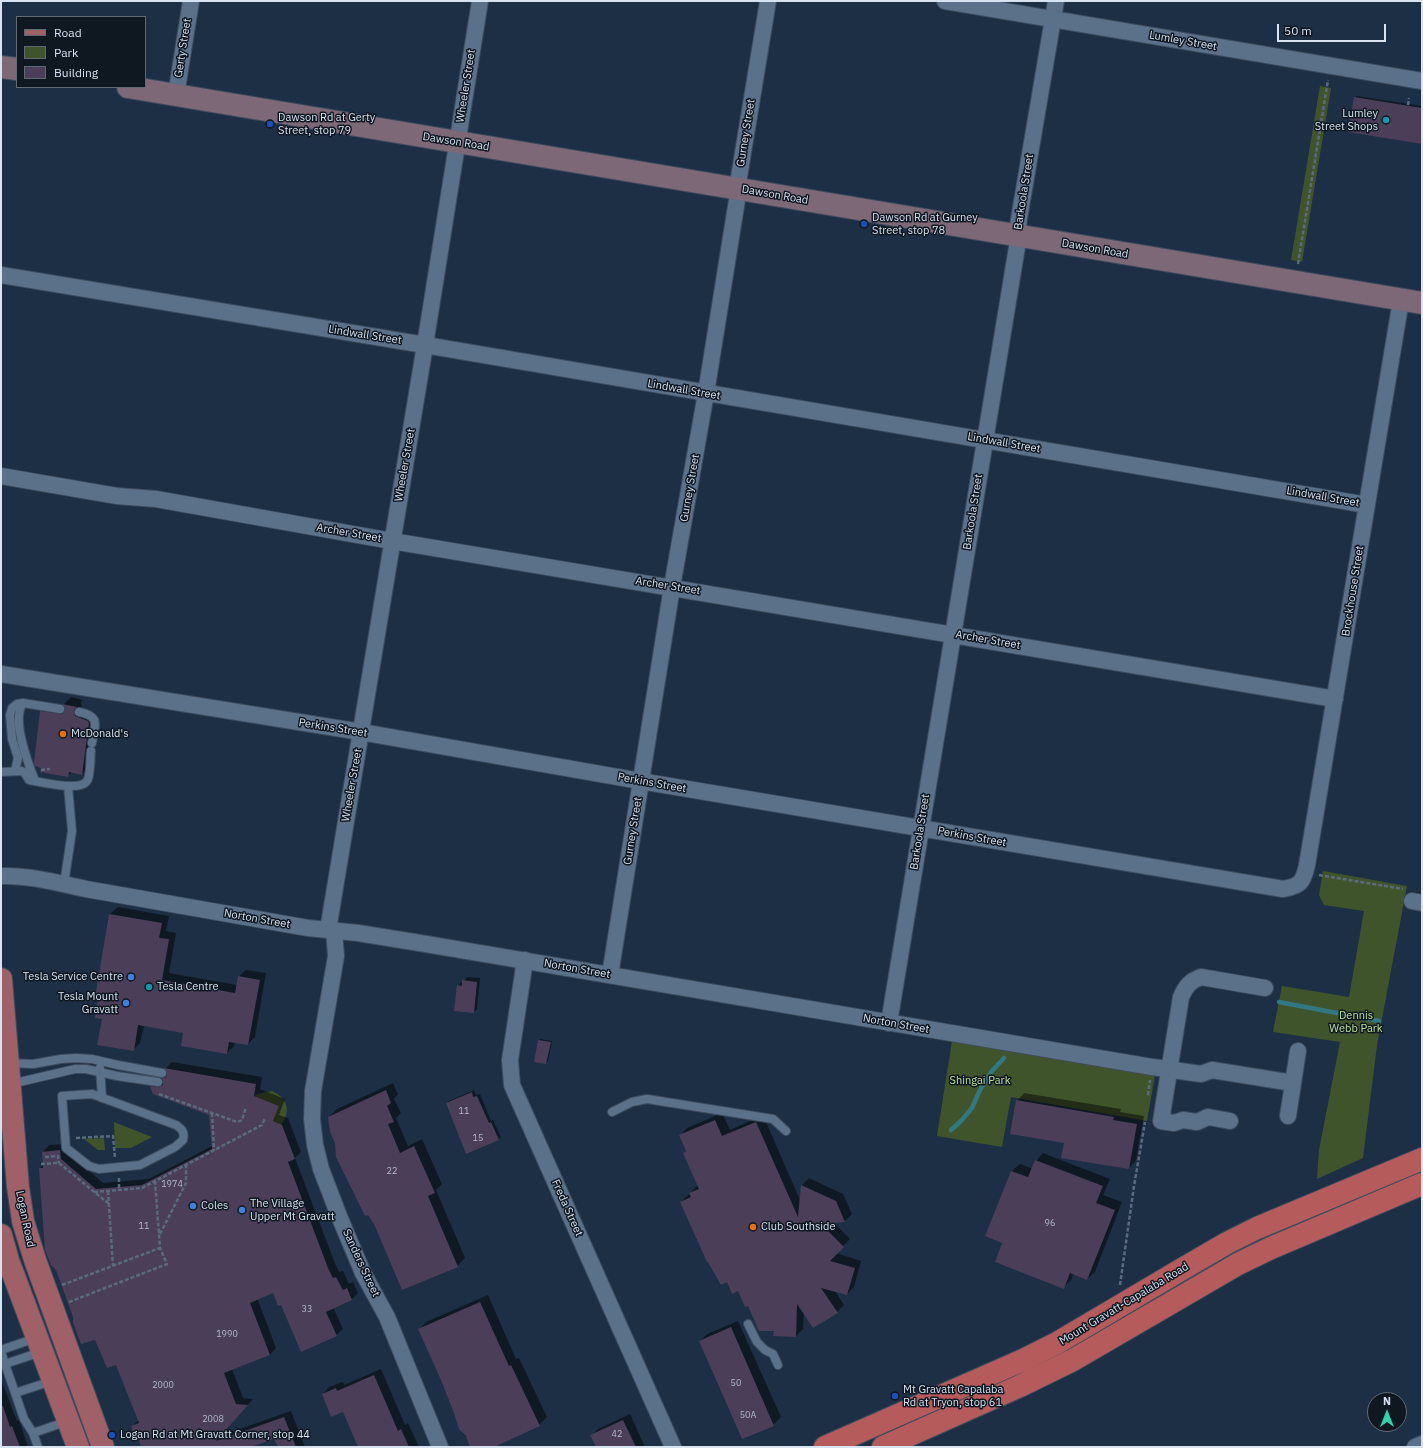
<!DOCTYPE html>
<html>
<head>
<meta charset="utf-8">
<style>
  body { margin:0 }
  #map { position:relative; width:1423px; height:1448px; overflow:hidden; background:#1d2f45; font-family:"IBM Plex Sans",sans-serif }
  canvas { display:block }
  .frame { position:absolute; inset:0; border:2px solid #d7e3f1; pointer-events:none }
  .legend { position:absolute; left:16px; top:16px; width:130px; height:72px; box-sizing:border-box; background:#0f1721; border:1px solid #5f6974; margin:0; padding:5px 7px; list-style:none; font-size:12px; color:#d7e3f1 }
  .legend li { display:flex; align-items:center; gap:8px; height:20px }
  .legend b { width:20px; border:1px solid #5f6974 }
  .north { position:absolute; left:1367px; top:1392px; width:40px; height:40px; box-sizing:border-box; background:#0f1721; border:1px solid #5f6974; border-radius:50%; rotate:0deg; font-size:11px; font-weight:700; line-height:16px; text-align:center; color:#d7e3f1 }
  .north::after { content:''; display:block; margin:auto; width:14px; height:18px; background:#30d4aa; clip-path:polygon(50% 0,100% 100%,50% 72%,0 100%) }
  .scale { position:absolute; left:1277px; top:24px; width:109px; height:18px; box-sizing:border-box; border:2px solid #d7e3f1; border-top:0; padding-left:5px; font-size:12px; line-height:14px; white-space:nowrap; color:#d7e3f1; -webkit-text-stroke:3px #0f1721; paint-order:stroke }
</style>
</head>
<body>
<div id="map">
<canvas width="1423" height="1448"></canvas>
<div class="frame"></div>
<ul class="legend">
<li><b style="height:5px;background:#9f6067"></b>Road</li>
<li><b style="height:11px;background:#40542c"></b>Park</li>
<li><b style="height:11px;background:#4a3e59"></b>Building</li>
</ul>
<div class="north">N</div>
<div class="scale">50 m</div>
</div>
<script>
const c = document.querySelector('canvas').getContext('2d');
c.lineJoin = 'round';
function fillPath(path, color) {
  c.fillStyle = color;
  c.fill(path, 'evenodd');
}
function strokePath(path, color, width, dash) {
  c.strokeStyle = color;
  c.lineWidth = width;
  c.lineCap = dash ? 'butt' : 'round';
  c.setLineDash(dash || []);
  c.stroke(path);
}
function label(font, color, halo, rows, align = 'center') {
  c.font = font + ' "IBM Plex Sans",sans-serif';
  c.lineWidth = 3;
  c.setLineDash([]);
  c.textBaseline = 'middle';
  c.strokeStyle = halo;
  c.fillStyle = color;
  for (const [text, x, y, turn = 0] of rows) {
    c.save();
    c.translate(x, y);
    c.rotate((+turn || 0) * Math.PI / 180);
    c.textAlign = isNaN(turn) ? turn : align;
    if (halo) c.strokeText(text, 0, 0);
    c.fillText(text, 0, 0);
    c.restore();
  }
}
const green = new Path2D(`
  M1320,86l11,2 -29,174 -11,-2z
  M1323,871l84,15 -30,159 -14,113 -46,21 2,-29 21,-108 -67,-10 9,-46 67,11 15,-86 -40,-6 -5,-10z
  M952,1041l203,34 -8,46 -136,-24 -9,50 -65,-11z
  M272,1091c16,7 19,21 9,34l-8,-4 6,-15 -15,-6 -12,-1 5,-5z
  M114,1122l38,15 -21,11h-16z
  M104,1138l1,12h-7l-14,-11z`);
const shadow = new Path2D(`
  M1357,96l65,10v37l-67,-46z
  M71,697l12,3 -2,2 1,6 13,5 1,5 -7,48 -7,8 -10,-2 -5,4 -26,-64 7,-8 17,3 -1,-3z
  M118,907l51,9 -3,15 10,2 -7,40 68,12 1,-8 8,-7 20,3 -11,64 -7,7 -13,-3 -1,5 -7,7 -43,-20 -40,-8 -4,18 -7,7 -30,-32 7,-104z
  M467,977l13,1 -3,31 -3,3 -16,-26 3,-4 2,1z
  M540,1039l12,2 -4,20 -2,2 -7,-22z
  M172,1062l90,15 -2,12 25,10 -6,16 9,3 13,34 -6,6 39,103 5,11 4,-1 6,13 4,-2 5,11 -7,7 -18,7 10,22 -7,6 -55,-32 -8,-12 -16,7 19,50 -6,7 -38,14 11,29 10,1 -33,37 71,-25 14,36h-26l-4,-9 -27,9h-106l-10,-21 7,-6 -22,-56 -21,-26 -22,-22 -34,-148 4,-4 -1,-12 6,-7 17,-1 1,8 36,31 46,-4 63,-33 -2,-32 -59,-27 6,-7 7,1 -1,-2 5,-6 -2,-5z
  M393,1083l5,11 -4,5 7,14 -5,5 12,28 14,-7 20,45 -6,6 29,68 -8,8 -55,23 -27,-66 -39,-80 -7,-26 8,-8z
  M474,1090l2,5 4,-1 11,27 2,-1 8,17 -3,2 -51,-36 2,-2z
  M1024,1093l97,16 -1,3 24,4 -8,44 -7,8 -64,-25 -48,-42z
  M722,1113l8,17 33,-15 37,85 2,-15 7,-7 34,16 9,20 -7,7 -12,1 17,17 -14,14 25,8 -7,26 -7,7 -12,-3 9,14 -7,7h-33l-1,17 -7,7 -21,-6 -26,-26 -68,-102 17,-17 -14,-32 2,-3 -6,-14 7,-8z
  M1043,1153l67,26 -7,16 19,7 -27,70 -8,7 -14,-5 -2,6 -8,8 -59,-45 8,-72 8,-7 13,5 3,-8z
  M488,1295l28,64 3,-1 28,59 -8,8 -47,22h-20l-6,-11 -3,-2 -6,-11 -2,-10 -13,-34 -23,-49 7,-8z
  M738,1321l43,96 -8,8 -73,-84 7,-7z
  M381,1369l24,56 3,-2 11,24h-65l5,-2 -15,-34 -21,-17 6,-7 14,-5 1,3z
  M1,1380l16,41 2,-1 9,27h-27z
  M630,1414l15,33h-48l-5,-12 6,-6z`);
const stream = new Path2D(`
  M1279,1002l100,19
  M951,1130l10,-9 11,-13 8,-18 12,-19 12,-13`);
const building = new Path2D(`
  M1354,97l68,11v36l-74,-12z
  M62,704l15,3 -3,3 1,6 13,5 1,2 -7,52 -13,-3 -1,5 -28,-5 1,-4 -6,-2 -1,-3 6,-52 22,3 3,-5z
  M109,914l53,9 -3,15 10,1 -7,41 73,13 3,-17 22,4 -12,65 -19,-3 -2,12 -46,-8 2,-13 -45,-8 -4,26 -37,-6 5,-26 -7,-1 3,-19 -3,-1z
  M462,980l15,2 -3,31 -20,-2 3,-26 5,1z
  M538,1040l13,2 -5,22 -12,-2z
  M164,1068l92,16 -2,12 25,10 -6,15 9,4 13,34 -7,3 40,106 5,10 3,-1 7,13 4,-2 5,12 -26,12 11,24 -36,16 -20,-47 -3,1 -5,-13 -23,10 20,52 -46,18 12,31 12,1 -32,36 68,-24 12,30h-18l-4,-8 -23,8h-110l-2,-7 -3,-1 -5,-13 8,-3 -23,-58 -9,3 -12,-28 -14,4 -8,-21v-6l-17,-47 -5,-5 -6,-15 -6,-82h4l-1,-16 18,-2 1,9 35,30 46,-4 70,-36 -3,-34 -56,-21 -3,-8 8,1 5,-2v-3l-1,-4 4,-1 1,-3z
  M386,1090l5,13 -4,3 7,16 -6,2 12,29 14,-7 21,47 -7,3 30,71 -56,23 -28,-66 -6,-9 -3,1 -29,-59 -1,-14 -5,-11 -2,-15z
  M472,1092l1,5 4,-1 12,27 2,-1 8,18 -33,14 -20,-51z
  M1016,1100l98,17 -1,3 24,4 -8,45 -68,-11 3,-15 -54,-9z
  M715,1120l7,16 34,-14 42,95 3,-32 35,16 9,21 -24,2 23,23 -14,14 25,7 -8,27 -26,-7 17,25 -25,15 -16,-24 -1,33 -23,-1 1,-5h-15l-11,-25 -3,1 -7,-16 -6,3 -5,-12 -6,3 -13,-23h-1l-27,-60 11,-5 -2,-4 10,-4 -16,-36 3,-2 -7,-16z
  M1035,1160l68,26 -7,17 19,7 -28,70 -17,-7 -6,16 -69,-27 7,-19 -17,-7 26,-65 17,6z
  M480,1302l29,64 2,-1 29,61 -46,21h-24l-4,-11 -7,-7 -5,-16 -13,-33 -23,-51z
  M731,1327l43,99 -32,13 -43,-98z
  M374,1375l24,56 3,-2 8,18h-51l-15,-35 -12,5 -9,-23 14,-6 1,3z
  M1,1406h2l7,21 2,-1 8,21h-19z
  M623,1420l13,27h-40l-6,-12z`);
const path = new Path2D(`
  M1408,105l1,-7
  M1298,264l30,-184
  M41,770l9,-1
  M1319,875l84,14
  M159,1094l78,28 5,-2 4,-13
  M1148,1095l2,-15
  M212,1113l2,37
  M76,1138l37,-2 2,22
  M45,1157l13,-1 1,7
  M41,1164l18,-1 50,41
  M119,1178v12
  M108,1191l5,75
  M94,1192l48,-4 120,-63 3,-7
  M160,1234l26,-51v-18
  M62,1285l98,-37
  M1120,1285l14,-99 11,-64
  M69,1302l98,-38 -7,-16 -5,-67`);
const service = new Path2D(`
  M23,703c-12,17 5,60 12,78
  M79,712c22,4 16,13 13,31
  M15,771l3,-13 -6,-19 -2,-24 2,-7 5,-4 6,-1 37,6
  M1,772l21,-1 2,1 5,8c12,2 51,12 58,1 4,-5 3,-23 4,-30
  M64,884l8,-53 -4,-45
  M9,1063l24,1 28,-5 15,-1 16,1 26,6 44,8
  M100,1068l2,30
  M11,1084l64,-15h11l31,7 41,6
  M92,1094l84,31c6,4 9,7 7,15l-8,7 -35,18 -41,4 -10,-3 -23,-18 -4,-52z
  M612,1112l20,-10 15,-3 126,20 13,12
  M748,1324l9,18 8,8 8,4 5,11
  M1,1350l35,-12
  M1,1352l23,67 9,14 5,14
  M5,1364l36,-12
  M15,1393l37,-12
  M33,1433l35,-12`);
const minor = new Path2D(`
  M945,1l477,80
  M176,95l15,-94
  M1,275l424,70 942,160
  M1,476l116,20 39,3 230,41 949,159
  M1,674l360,58 285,50 637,107c17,-3 20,-6 24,-24l94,-565
  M1,876c28,-1 57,7 85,13l222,39 50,5 68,11 726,123 49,7 11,-4 81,13
  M1412,901l10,2
  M328,930l97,-585 55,-344
  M334,930l2,26 -23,135 -1,28 3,26 6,24 18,47 24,57 24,44 53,130
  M525,960l-15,100 2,25 161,362
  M610,975l62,-388 34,-194 31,-193 2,-23 29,-176
  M889,1023l128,-776v-11l2,-17 37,-218
  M1288,1116l10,-65
  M1230,1121l-22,-4 -11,5 -14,-2 -9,3 -13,-2 20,-124c5,-11 9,-16 20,-20l64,11
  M1415,1447l7,-3`);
const secondary = new Path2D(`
  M1,67l16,2
  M128,87l1294,216`);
const primary = new Path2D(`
  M1,979l17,208 5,34 12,39 68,187
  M1,1235l7,25 70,187`);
const trunk = new Path2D(`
  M825,1447l198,-87 34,-17 127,-75 43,-25 30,-15 165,-69
  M883,1447l137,-61 53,-26 165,-96 33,-16 151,-64`);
const markers = [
  [1386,120,4,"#0f9aa8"],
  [270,124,4,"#1a4fb4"],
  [864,224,4,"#1a4fb4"],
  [63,734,4,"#e8710a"],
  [131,977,4,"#3f7fe0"],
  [149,987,4,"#0f9aa8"],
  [126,1003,4,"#3f7fe0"],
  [193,1206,4,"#3f7fe0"],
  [242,1210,4,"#3f7fe0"],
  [753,1227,4,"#e8710a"],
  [895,1396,4,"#1a4fb4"],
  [112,1435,4,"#1a4fb4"]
];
const numberNames = [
  ["11",464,1111],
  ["15",478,1138],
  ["22",392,1171],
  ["1974",172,1184],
  ["96",1050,1223],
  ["11",144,1226],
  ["33",307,1309],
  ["1990",227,1334],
  ["50",736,1383],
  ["2000",163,1385],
  ["50A",748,1415],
  ["2008",213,1419],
  ["42",617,1434]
];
const streetNames = [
  ["Lumley Street",1183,41,10],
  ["Gerty Street",183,48,-81],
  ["Wheeler Street",466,86,-81],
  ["Gurney Street",746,133,-81],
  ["Dawson Road",456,142,9],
  ["Barkoola Street",1024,192,-81],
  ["Dawson Road",775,195,10],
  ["Dawson Road",1095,249,10],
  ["Lindwall Street",365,335,9],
  ["Lindwall Street",684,390,10],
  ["Lindwall Street",1004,443,10],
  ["Wheeler Street",405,465,-80],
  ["Gurney Street",690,488,-80],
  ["Lindwall Street",1323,497,10],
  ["Barkoola Street",973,512,-81],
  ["Archer Street",349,533,10],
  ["Archer Street",668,586,9],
  ["Brockhouse Street",1353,591,-81],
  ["Archer Street",988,640,10],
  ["Perkins Street",333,728,9],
  ["Perkins Street",652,783,10],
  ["Wheeler Street",352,785,-80],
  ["Gurney Street",633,831,-81],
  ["Barkoola Street",920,832,-81],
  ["Perkins Street",972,837,10],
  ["Norton Street",257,919,10],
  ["Norton Street",577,969,10],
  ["Norton Street",896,1024,10],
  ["Freda Street",567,1208,66],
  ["Logan Road",25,1219,78],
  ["Sanders Street",361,1263,65],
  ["Mount Gravatt-Capalaba Road",1124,1304,-31]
];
const poiNames = [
  ["Lumley",1378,114,"right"],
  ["Street Shops",1378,127,"right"],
  ["Dawson Rd at Gerty",278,118],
  ["Street, stop 79",278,131],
  ["Dawson Rd at Gurney",872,218],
  ["Street, stop 78",872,231],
  ["McDonald's",71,734],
  ["Tesla Service Centre",123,977,"right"],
  ["Tesla Centre",157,987],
  ["Tesla Mount",118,997,"right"],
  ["Gravatt",118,1010,"right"],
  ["The Village",250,1204],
  ["Upper Mt Gravatt",250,1217],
  ["Coles",201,1206],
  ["Club Southside",761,1227],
  ["Mt Gravatt Capalaba",903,1390],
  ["Rd at Tryon, stop 61",903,1403],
  ["Logan Rd at Mt Gravatt Corner, stop 44",120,1435]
];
const parkNames = [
  ["Dennis",1356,1016],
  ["Webb Park",1356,1029],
  ["Shingai Park",980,1081]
];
fillPath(green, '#40542c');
fillPath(shadow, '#0007');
strokePath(stream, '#317883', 4.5);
fillPath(building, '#4a3e59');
strokePath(service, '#3c4c5e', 10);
strokePath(minor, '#3c4c5e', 18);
strokePath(secondary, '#3c4c5e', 24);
strokePath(primary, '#3c4c5e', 24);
strokePath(trunk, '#3c4c5e', 24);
strokePath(path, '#5b6b7e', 2.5, [4, 2]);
strokePath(service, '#5b7089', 8);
strokePath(minor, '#5b7089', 16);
strokePath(secondary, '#7d6878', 22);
strokePath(primary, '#9f6067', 22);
strokePath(trunk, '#b65b5c', 22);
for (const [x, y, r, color] of markers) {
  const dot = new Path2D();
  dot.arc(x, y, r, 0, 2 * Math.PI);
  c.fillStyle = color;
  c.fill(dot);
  strokePath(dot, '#0f1721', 1.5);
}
label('9px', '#b4bacb', null, numberNames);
label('11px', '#d7e3f1', '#0f1721', streetNames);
label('11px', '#d7e3f1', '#0f1721', poiNames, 'left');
label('11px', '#bce29b', '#0f1721', parkNames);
</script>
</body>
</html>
